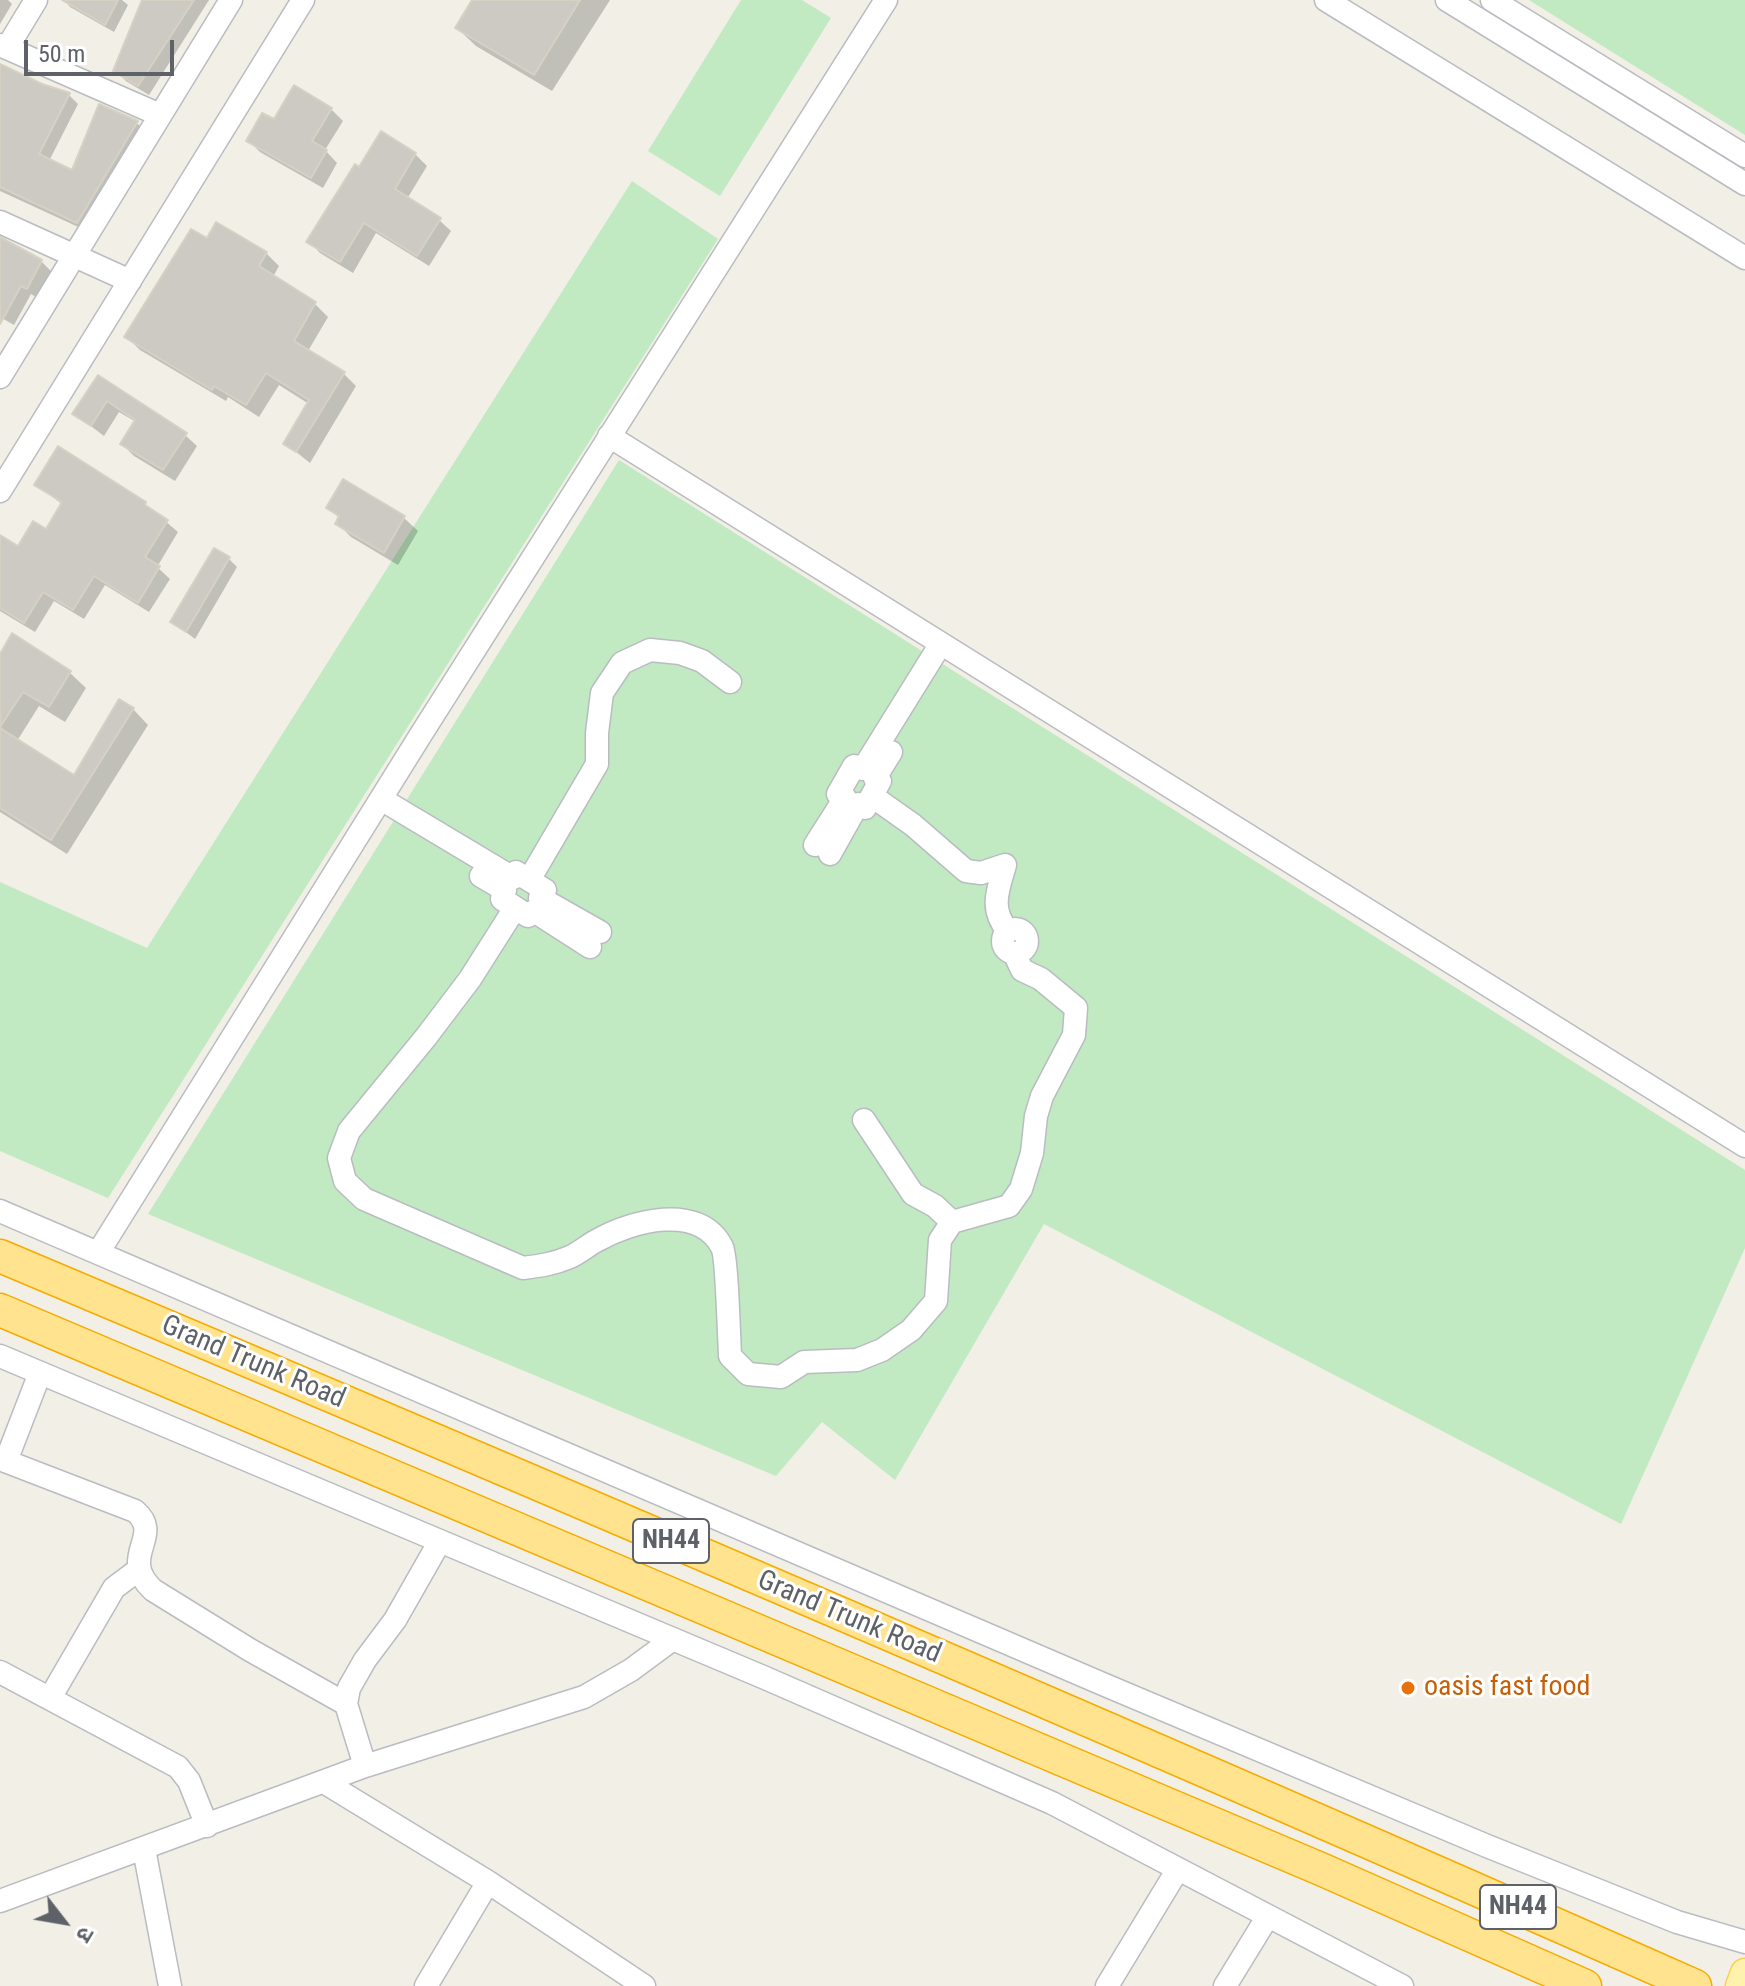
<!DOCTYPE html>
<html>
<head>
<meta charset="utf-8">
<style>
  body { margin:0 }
  #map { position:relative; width:1745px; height:1986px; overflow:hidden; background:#f1efe6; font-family:"Roboto Condensed","Noto Sans Devanagari",sans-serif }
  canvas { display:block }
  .north { position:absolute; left:24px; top:1882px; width:80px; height:80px; -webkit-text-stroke:6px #fff; paint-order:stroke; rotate:121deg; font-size:22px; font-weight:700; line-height:32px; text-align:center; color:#5e6268 }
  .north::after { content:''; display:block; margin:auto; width:28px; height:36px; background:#5e6268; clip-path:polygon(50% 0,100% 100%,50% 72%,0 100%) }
  .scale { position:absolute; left:24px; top:40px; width:150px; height:36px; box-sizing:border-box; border:4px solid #5e6268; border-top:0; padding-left:10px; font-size:24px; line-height:28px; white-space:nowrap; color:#5e6268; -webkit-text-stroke:6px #fff; paint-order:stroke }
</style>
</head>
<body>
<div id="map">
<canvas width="1745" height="1986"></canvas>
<div class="north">उ</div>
<div class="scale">50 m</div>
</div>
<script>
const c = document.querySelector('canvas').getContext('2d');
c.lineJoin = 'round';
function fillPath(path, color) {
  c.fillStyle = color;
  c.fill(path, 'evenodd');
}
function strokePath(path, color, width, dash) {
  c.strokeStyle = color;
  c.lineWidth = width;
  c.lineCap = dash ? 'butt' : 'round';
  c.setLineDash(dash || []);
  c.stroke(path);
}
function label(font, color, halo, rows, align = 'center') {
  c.font = font + ' "Roboto Condensed",sans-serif';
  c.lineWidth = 6;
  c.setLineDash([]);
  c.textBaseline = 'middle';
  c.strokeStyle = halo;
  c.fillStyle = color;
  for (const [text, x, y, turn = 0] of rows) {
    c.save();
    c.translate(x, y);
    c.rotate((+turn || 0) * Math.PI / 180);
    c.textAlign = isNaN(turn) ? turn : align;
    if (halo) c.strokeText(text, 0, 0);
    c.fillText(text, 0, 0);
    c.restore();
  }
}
const green = new Path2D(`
  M741,0h61l29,18 -111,178 -72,-45z
  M1529,0h216v135z
  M632,181l86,58 -610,959 -108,-47v-269l147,66z
  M619,460l1126,710v78l-124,276 -577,-300 -149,256 -73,-58 -46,54 -628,-262z`);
const shadow = new Path2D(`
  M0,0h8l4,4 -12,20z
  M64,0h58l6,5 -14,27 -44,-25z
  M175,0h34l-60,95 -23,-14 -11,-11z
  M475,0h135l-58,91 -76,-45 -19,-18z
  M0,67l41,19 28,9 9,9 -29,57 24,11 63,-50 9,9 -58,100 -87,-40z
  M331,109l12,12 -18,29 12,13 -14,25 -63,-36 -12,-12 26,-18z
  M415,154l12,12 -20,33 32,21 12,11 -22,35 -53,-33 -23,40 -33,-20 -11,-12 51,-72z
  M0,239l41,22 10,10 -15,26 -5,-3 -17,31 -14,-8z
  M207,241l59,12 13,13 -6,11 42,27 13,13 -20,34 35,22 13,13 -46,77 -25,-20 24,-39 -30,-19 -20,32 -31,-20 -2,4 -86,-51 -13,-13z
  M98,377l87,58 12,11 -22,35 -41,-25 -12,-12 14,-22 -17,-10 -15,24 -29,-22z
  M343,482l61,36 14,13 -20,34 -47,-28 -14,-14 3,-4 -12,-12z
  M36,484l109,20 33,28 -21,35 13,12 -21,33 -44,-27 -21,34 -30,-18 -19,31 -35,-21v-70l18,7 28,-16 17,-27z
  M229,559l8,8 -42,72 -22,-17z
  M13,636l57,37 16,15 -21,34 -26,-16 -22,35 57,36 59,-68 15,16 -81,129 -67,-42v-154z`);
const building = new Path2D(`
  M62,0h56l-13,25z
  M142,0h52l-56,86 -25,-15z
  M472,0h108l-46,75 -79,-47z
  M0,64l42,20 28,9 -31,61 33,16 27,-66 39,17 -61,102 -77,-36z
  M294,85l38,23 -20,33 15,9 -16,28 -65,-37 16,-28 12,6z
  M381,131l35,22 -21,36 46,29 -24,38 -53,-33 -24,39 -34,-20 49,-78 4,3z
  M216,222l51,30 -8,14 57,36 -22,39 51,31 -49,80 -13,-8 26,-44 -43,-27 -20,32 -32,-19 -2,4 -88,-53 67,-108 16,9z
  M0,237l42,23 -15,29 -6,-3 -21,38z
  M98,375l89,58 -24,37 -43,-26 15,-24 -28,-19 -16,25 -19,-12z
  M58,446l88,56 -1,3 23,15 -23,37 15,9 -22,37 -44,-27 -21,34 -30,-18 -19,31 -24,-15v-73l18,11 15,-25 13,8 16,-27 -28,-17z
  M343,479l62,37 -21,37 -49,-29 4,-8 -13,-8z
  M214,548l16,9 -44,75 -16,-10z
  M12,633l59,38 -22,36 -26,-15 -23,35v-73z
  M119,699l15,9 -83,132 -51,-32v-80l74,47z`);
const minor = new Path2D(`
  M1326,0l419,258
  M1447,0l298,184
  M1492,0l253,156
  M0,45l160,70
  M7,48l29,-48
  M0,222l130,59
  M0,377l231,-377
  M609,436l1136,710
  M0,491l303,-491
  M872,796l41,29 53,46 15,2 24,-8c-7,25 -16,44 3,66
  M381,799l132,79 3,-6 29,18 -5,8 60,34
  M815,845l30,-47 -7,-4 16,-28 9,3 77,-124
  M830,854l28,-50 7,4 15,-27 -5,-3 16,-26
  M481,876l24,14 -3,9 26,17 6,-5 56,36
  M529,880l68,-116v-31l5,-40 20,-30 28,-13 30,3 22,8 28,21
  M515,908l-45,71 -44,58 -77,94 -10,27 6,23 19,18 159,69c16,-2 31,-4 47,-11 9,-4 17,-11 26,-16 35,-20 103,-39 126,6 5,10 7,91 8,109l18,18 33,3 23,-15 53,-2 25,-10 29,-20 25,-29 4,-61 12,-18 -17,-16 -22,-12 -49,-74
  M1003 941a12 12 0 1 1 24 0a12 12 0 1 1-24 0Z
  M0,1211l1105,474 382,161 190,76 68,20
  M952,1222l57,-16 12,-17 11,-36 4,-37 6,-20 32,-61 2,-27 -35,-29 -19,-9 -6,-13 2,-4
  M98,1253l322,-517 466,-736
  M0,1356l763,321 289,126 350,183
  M0,1459l135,52c30,25 -18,45 18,79l97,60 96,54
  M6,1461l34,-88
  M0,1672l178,95 11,14 18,45
  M50,1698l64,-110 24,-18
  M365,1766l-19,-62 3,-16 16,-28 30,-40 45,-79
  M324,1782l164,100 156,104
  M144,1849l26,137
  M0,1901l365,-135 219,-69 47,-27 42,-31
  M426,1986l62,-104
  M1107,1986l71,-117
  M1225,1986l43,-70`);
const major = new Path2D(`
  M1740,1986l5,-13`);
const highway = new Path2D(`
  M0,1256c567,239 1133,481 1695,730
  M0,1310l1323,560 262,116`);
const markers = [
  [1408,1688,8,"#e8710a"]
];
const shields = [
  [671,1541,76],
  [1518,1907,76]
];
const shieldNames = [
  ["NH44",671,1541],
  ["NH44",1518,1907]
];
const streetNames = [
  ["Grand Trunk Road",253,1363,23],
  ["Grand Trunk Road",849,1618,23]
];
const foodNames = [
  ["oasis fast food",1424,1688]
];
fillPath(green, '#c1eac2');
fillPath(shadow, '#0003');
fillPath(building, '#cccac3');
strokePath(building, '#d7d1c4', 2);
strokePath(minor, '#b9bcc1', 25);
strokePath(major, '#fcce54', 31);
strokePath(highway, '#f7ab00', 35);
strokePath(minor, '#fff', 22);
strokePath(major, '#fff2ad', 28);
strokePath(highway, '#ffe38f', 32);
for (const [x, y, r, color] of markers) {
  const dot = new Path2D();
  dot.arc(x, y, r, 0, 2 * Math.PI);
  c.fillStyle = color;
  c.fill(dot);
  strokePath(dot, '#fff', 3);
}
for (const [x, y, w] of shields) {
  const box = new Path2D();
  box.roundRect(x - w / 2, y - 22, w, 44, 6);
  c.fillStyle = '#fff';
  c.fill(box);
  strokePath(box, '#5e6268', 2);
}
label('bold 26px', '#5e6268', null, shieldNames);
label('28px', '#5e6268', '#fff', streetNames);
label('28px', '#c56008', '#fff', foodNames, 'left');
</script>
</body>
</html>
